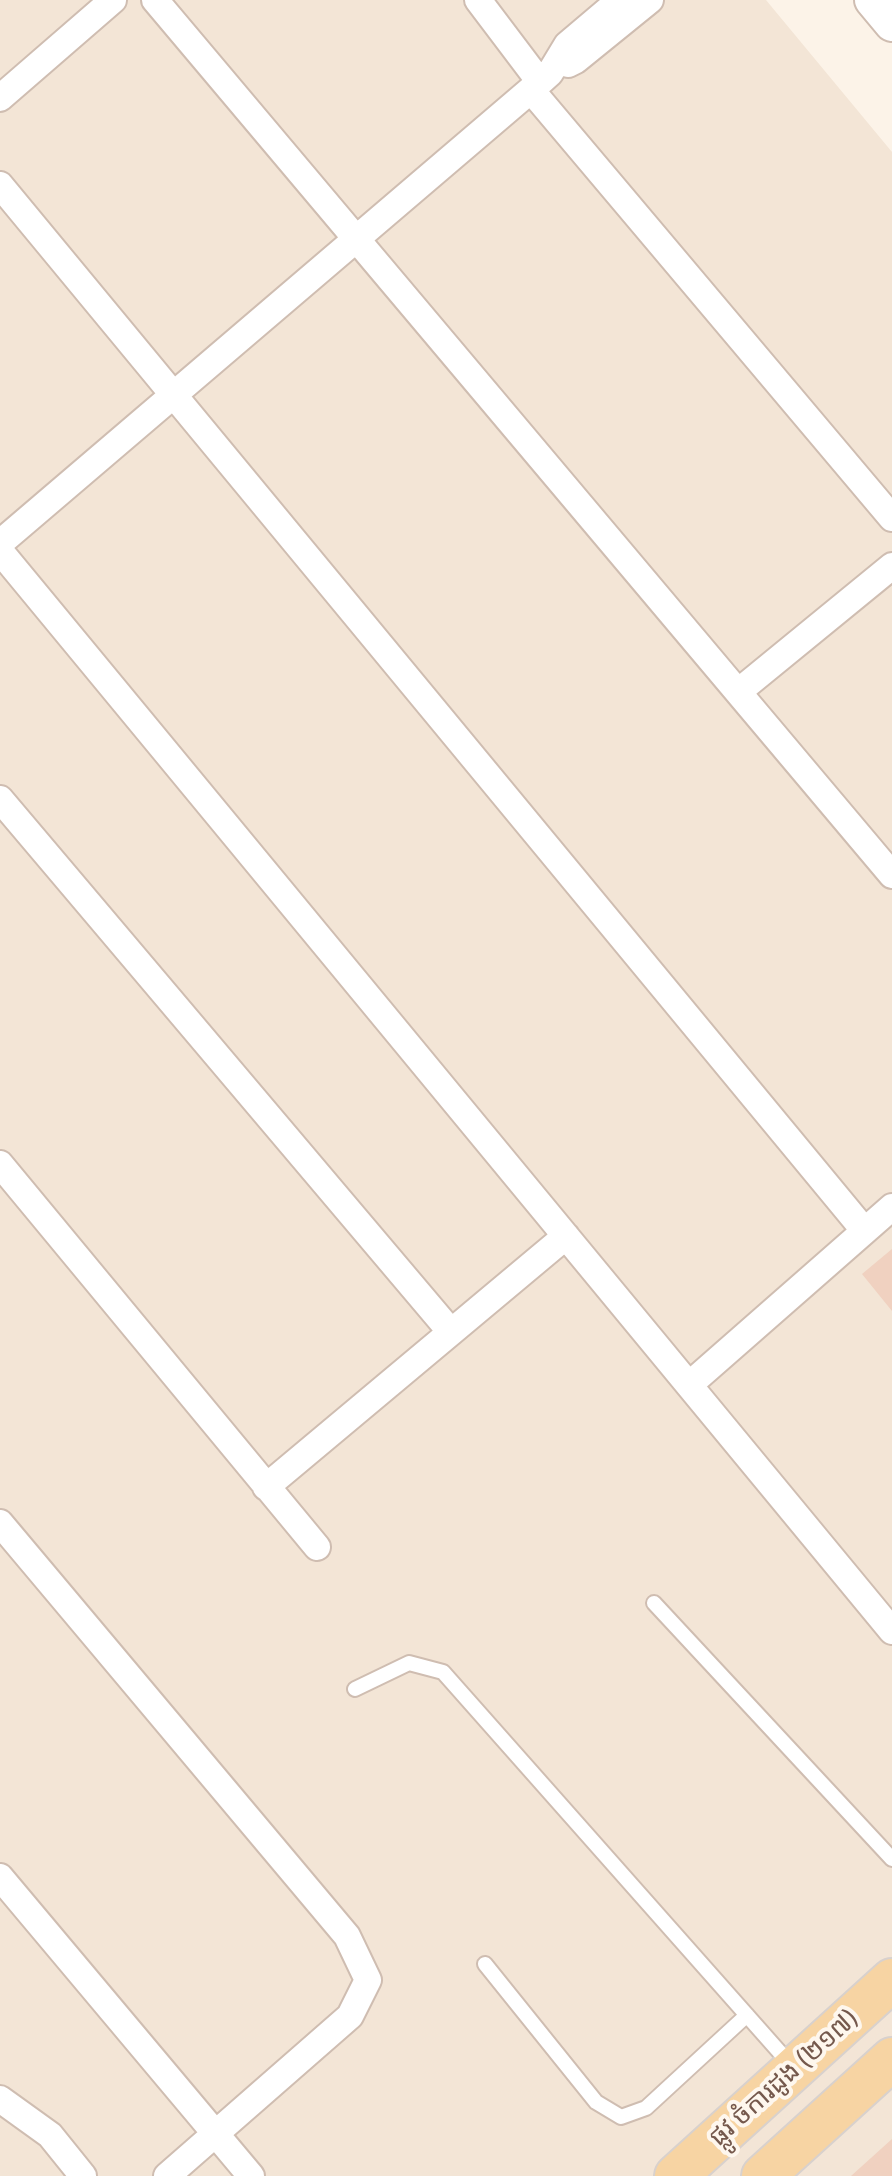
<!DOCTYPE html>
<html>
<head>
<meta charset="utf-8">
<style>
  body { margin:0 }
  canvas { display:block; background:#fcf3e8 }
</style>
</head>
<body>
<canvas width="892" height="2176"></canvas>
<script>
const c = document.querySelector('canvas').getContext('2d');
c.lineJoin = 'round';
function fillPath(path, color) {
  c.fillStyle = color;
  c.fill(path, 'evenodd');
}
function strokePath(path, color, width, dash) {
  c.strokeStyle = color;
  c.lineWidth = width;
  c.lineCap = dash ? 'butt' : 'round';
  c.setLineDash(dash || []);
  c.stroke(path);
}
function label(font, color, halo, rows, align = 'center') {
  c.font = font + ' Cabin,"Noto Sans Khmer",sans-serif';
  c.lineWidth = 8;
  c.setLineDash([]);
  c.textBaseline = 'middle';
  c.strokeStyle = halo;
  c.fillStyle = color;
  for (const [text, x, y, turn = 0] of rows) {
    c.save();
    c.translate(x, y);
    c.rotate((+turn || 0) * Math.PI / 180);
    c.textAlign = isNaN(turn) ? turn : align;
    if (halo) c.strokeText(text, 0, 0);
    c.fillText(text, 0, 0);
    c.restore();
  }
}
const residential = new Path2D(`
  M0,0h766l126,152v2024h-892z`);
const building = new Path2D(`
  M892,1249v62l-30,-37z
  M892,2139v37h-41z`);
const service = new Path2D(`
  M654,1603l238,256
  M355,1689l54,-26 34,9 348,393
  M485,1964l111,138 25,15 25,-9 101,-93`);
const minor = new Path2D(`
  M155,0l737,875
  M478,0l62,82
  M568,64l8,-4 74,-60
  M531,90l361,428
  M0,98l113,-98
  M0,185l864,1045
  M0,543l540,-461 10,-9 17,-28 53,-45
  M0,551l892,1080
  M738,692l154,-126
  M0,799l451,533
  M0,1164l317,383
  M689,1385l203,-178
  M266,1487l300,-251
  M0,1523l347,413 21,44 -18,36 -183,160
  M0,1877l251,299
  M0,2099l50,36 33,41`);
const tertiary = new Path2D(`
  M872,0l20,24`);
const primary = new Path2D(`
  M676,2176l216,-196
  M763,2176l129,-117`);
const streetNames = [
  ["ផ្លូវ ចំការដូង (២១៧)",784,2078,-42]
];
fillPath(residential, '#f3e5d6');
fillPath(building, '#f0d1c0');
strokePath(service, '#cfbdb1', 18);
strokePath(minor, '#cfbdb1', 30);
strokePath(tertiary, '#cfbdb1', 38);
strokePath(primary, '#d8d1cd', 46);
strokePath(service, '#fff', 14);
strokePath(minor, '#fff', 26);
strokePath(tertiary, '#fff', 34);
strokePath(primary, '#f7d4a3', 42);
label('26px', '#75594d', '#fef7ee', streetNames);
</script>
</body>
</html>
